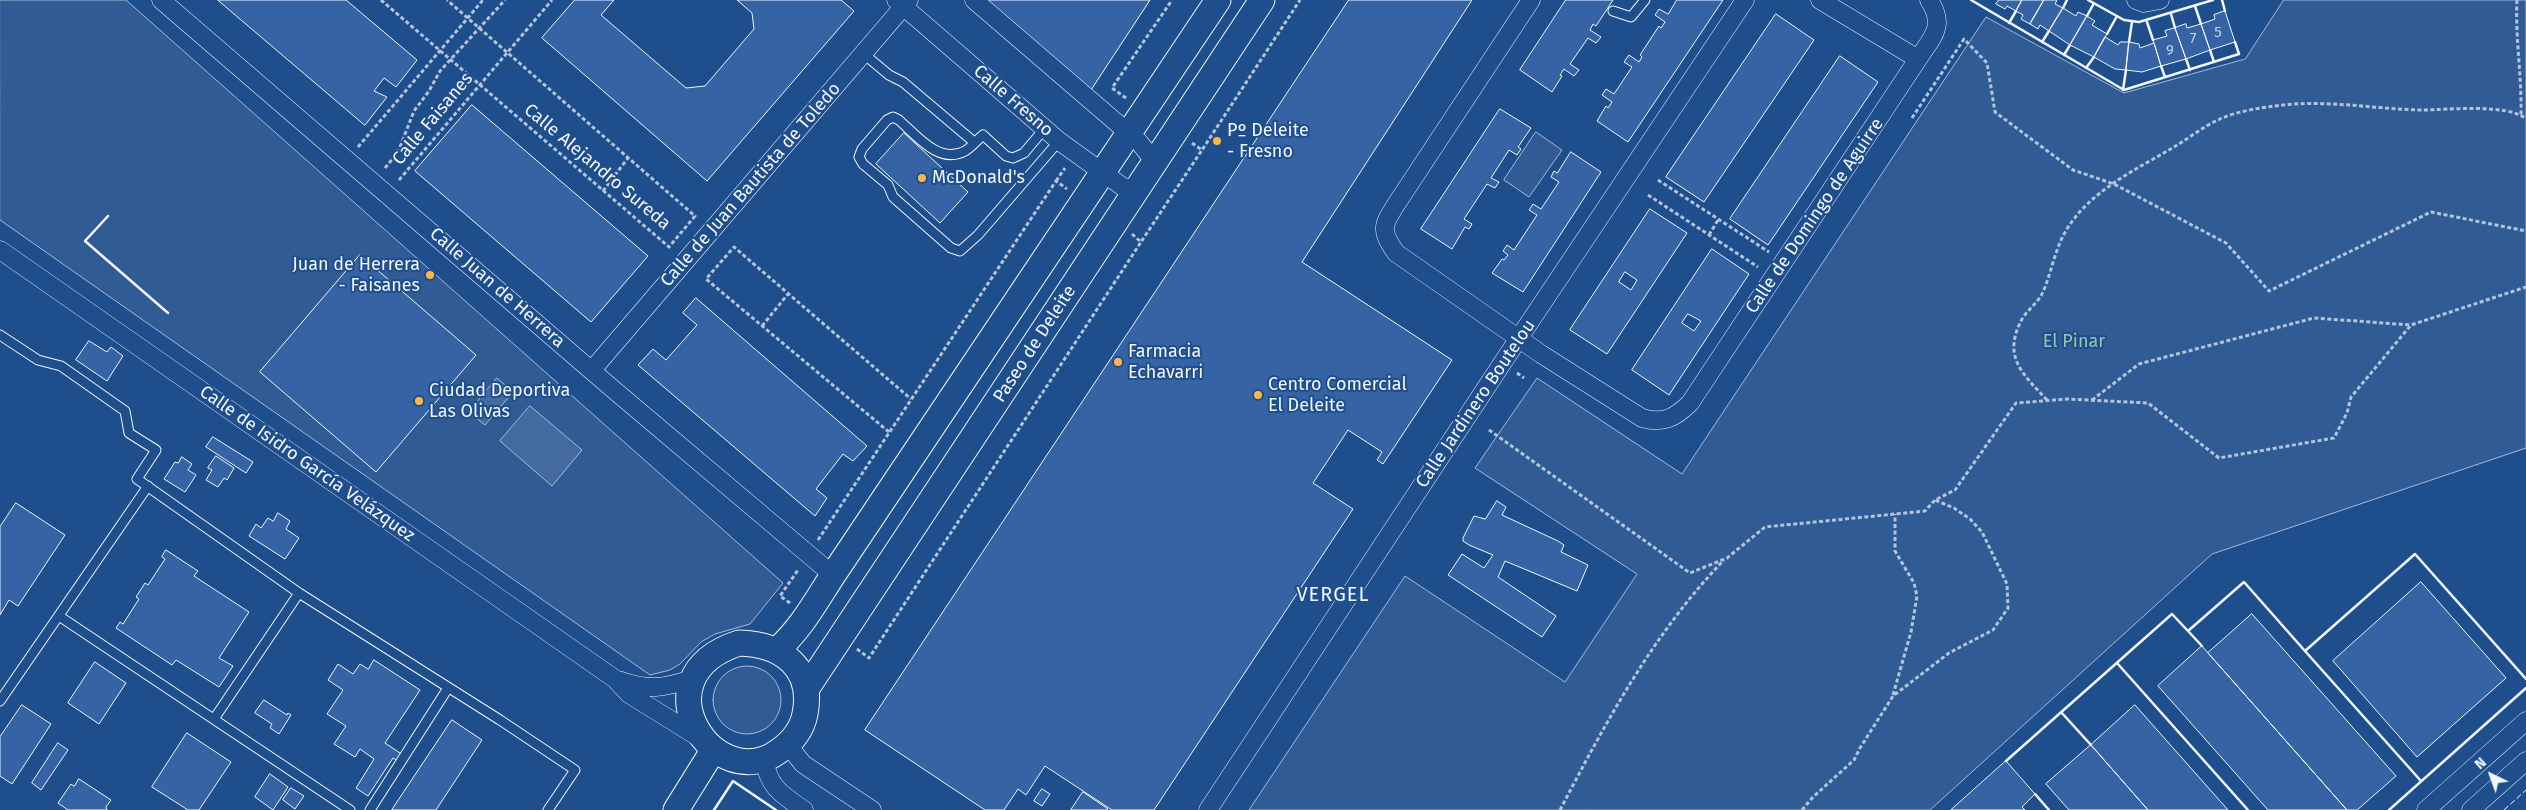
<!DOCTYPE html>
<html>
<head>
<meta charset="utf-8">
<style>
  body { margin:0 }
  #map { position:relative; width:2526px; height:810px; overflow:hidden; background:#1f4e8c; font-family:"Fira Sans",sans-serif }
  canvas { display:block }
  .north { position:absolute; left:2466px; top:750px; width:50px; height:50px; -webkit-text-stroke:4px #1f4e8c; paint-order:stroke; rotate:318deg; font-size:14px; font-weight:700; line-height:20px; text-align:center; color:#f2f6ff }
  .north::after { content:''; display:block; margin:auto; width:18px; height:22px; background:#f2f6ff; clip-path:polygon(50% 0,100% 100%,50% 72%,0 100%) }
</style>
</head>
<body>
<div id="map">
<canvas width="2526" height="810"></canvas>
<div class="north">N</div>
</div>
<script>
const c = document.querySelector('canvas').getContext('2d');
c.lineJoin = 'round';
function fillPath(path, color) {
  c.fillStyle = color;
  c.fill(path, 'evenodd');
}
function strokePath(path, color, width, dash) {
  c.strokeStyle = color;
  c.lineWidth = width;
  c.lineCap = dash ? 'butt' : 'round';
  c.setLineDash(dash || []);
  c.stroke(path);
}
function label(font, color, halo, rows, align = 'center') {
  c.font = font + ' "Fira Sans",sans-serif';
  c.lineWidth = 4;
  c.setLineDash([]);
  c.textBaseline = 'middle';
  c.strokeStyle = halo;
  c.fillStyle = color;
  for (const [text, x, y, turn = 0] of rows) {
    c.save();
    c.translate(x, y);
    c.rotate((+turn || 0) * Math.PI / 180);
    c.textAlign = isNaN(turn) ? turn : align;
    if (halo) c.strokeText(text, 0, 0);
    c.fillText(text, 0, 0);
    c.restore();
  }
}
const green = new Path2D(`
  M0,0h126l657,583 -33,41 -35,10 -14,8 -21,22 -10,6 -20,5 -650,-455z
  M2284,0h242v448l-314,106 -282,256h-681l156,-234 160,106 72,-108 -162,-106 62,-90 145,96 304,-457 138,76 121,-34z
  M1536,132l26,18 -33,47 -25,-17z
  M713 700a34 34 0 1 1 68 0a34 34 0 1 1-68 0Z`);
const water = new Path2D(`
  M497,378l16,14 -28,33 -16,-13z
  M530,406l52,44 -30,36 -52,-45z`);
const building = new Path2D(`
  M218,0h128l71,60 -21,27 -12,-9 -10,13 13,6 -22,28z
  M575,0h39l-13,15 85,73 19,-2 49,-57 -2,-16 -15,-13h104l13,11 -147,170 -165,-143z
  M987,0h163l-59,90z
  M1349,0h123l-170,262 150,98 -69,104 -6,-4 5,-8 -34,-22 -35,53 40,26 -199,301h-42l-67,-44 -19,29 -8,-6 -14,21h-19l-120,-80z
  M1566,0h47l-17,26 -3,-2 -3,6 11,7 -5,6 -8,-5 -18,26 9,6 -5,6 -10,-7 -4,6 2,1 -10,16 -32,-22z
  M1677,0h46l-95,142 -31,-21 9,-15 2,2 4,-6 -10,-7 4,-6 8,5 18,-27 -8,-5 5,-7 10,7 3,-5 -2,-2 19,-29 2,2 4,-6 -10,-7 4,-6 9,5z
  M1999,0h23l-6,11 -9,-5 -2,3 -9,-5z
  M2022,0h22l-14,24 -9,-5 2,-4 -7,-4z
  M2044,0h13l-2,4 8,4 -14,23 -9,-6 -2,4 -8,-5z
  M2063,8l13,8 2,-4 9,4 -17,29 -21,-14z
  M2225,11l10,31 -25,8 -9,-26 14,-5 -1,-4z
  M1776,14l38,26 -110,162 -38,-25z
  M2087,16l8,5 -3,4 15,9 -13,23 -24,-12z
  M2186,24l1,4 14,-4 9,26 -24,9 -11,-31z
  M2175,28l11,31 -25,7 -8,-26 14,-4 -2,-5z
  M2105,37l13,8 2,-3h9l-3,28 -11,-1 -21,-12z
  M2129,42l10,2 1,4 14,-5 7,23 -19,6 -16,-2z
  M1840,56l38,26 -110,163 -38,-26z
  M472,105l176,151 -57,66 -176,-151z
  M1500,109l31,19 -13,19 3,2 -4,6 -8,-5 -18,28 8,4 -4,6 -8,-4 -23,35 8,5 -3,5 -4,-2 -13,22 -31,-20z
  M904,133l64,59 -28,31 -64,-59z
  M1571,152l30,20 -78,120 -31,-19 10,-14 2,1 4,-5 -5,-4 4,-6 7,5 23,-35 -8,-5 4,-6 8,5 18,-27 -8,-5 3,-6 3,2z
  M1650,209l37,24 -80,121 -37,-24zM1625,272l12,8 -6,10 -12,-8z
  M1712,249l37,25 -80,121 -37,-25zM1688,314l13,7 -7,10 -12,-8z
  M360,255l116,100 -100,117 -116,-100z
  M696,298l171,148 -14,15 -10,-7 -27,35 11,9 -12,18 -177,-151 15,-16 13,11 31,-35 -14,-12z
  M89,341l18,11 4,-5 12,9 -16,25 -31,-21z
  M213,437l40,25 -7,11 -40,-26z
  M216,456l18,12 -7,12 -3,-2 -6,9 -12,-7 6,-10 -4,-2z
  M182,457l10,7 -4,6 8,5 -11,17 -21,-13 11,-17 3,1z
  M1497,501l9,6 -4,8 56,26 6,4 -3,7 27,13 -11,26 -72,-30 -7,16 58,39 -14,21 -94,-62 14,-21 22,14 9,-13 -24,-10 -6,-4v-3l11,-22 11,3z
  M16,503l49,32 -47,71 -9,-6 -9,15v-88z
  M278,513l12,8 -4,8 13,9 -14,21 -36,-23 7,-12 5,4 7,-10 5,3z
  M166,550l32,21 -4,5 55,36 -30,46 14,8 -14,21 -43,-27 -4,5 -56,-37 4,-6 3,2 16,-25 -3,-2 9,-14 3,2 17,-26 -3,-2z
  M2421,582l85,96 -89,79 -84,-96z
  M2252,614l144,162 -39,34h-10l-139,-157z
  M2202,646l6,7 139,157h-79l-110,-124z
  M374,660l46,30 -35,53 18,12 -5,6 -5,-3 -25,38 -12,-8 18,-29 -14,-10 -5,8 -21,-13 12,-18 -19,-12 16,-24 -15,-10 10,-16 15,10 7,-10 8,5z
  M95,662l31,21 -27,41 -31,-21z
  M264,700l23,15 1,-2 3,2 -12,19 -9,-6 2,-4 -17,-11z
  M22,705l29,19 -39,60 -12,-8v-39z
  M2135,705l93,105h-80l-57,-65z
  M452,720l30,20 -46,70h-44z
  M187,733l44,29 -32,48h-11l-36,-23z
  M58,743l10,7 -27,40 -9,-7z
  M2091,745l57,65h-79l-23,-26z
  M2006,761l29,33 -13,13 3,3h-74z
  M270,774l18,13 -15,23 -18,-13z
  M79,779l32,21 -5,7 1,3h-39l-10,-7 13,-19 3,2z
  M291,788l13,8 -9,13 -12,-9z
  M1042,789l8,5 -8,12 -8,-5z
  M1083,792l25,17 -1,1h-36z`);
const path = new Path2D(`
  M381,0l288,247 26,-31 -248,-216
  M2517,0c-2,38 5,76 4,115
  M1126,98l-14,-10 60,-88
  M1912,118l52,-79 23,24 8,49 78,58 41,14 112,59 43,48 162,-79 95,19
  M1192,143l10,7 98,-150
  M358,147l125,-147
  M385,168l13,-16 16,-41 15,-20 11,-20 65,-71
  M399,180l153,-180
  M1658,180l111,72
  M1056,181l9,-13
  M603,191l25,-33
  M1648,195l110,72
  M1132,234l9,8 61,-92
  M1709,235l9,-15
  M762,326l26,-32
  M1517,373l7,5
  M2047,400c-25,-27 -45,-43 -25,-81 6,-10 16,-16 21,-27 9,-21 12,-44 24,-63 24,-39 70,-60 107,-82 15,-9 30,-21 46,-28 15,-7 38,-11 55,-13 49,-7 98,3 147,4 25,0 86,-7 104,9
  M2092,400l47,-36 175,-46 97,7
  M1489,430l201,143 37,-15 38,-31 160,-16 10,-11 20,-10 61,-87 51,-4 81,4 71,55 115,-20 13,-25 4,-16 60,-72 115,-38
  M889,432l-183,-153 28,-32 177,152
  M818,540l238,-359 11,8
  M790,603l-10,-7 18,-26
  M857,649l12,9 272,-416
  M1893,695l18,-63 6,-36 -3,-13 -19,-32v-37
  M1560,810c46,-88 94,-178 164,-250
  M1802,810l11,-13 41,-37 6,-12 33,-52 56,-43 44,-23 15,-22 -1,-24 -25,-52 -12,-13 -16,-11 -19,-8`);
const service = new Path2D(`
  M1613,11l18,6 14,-17
  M864,54l25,21 14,7 71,60
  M1045,128l-21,25 -11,5 -7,-2 -23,-21c-6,5 -12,13 -18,16 -26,14 -49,-16 -66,-31l-6,-3 -6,3 -25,29 -3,8 4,7 25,21 5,12 58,51 9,3 18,-16 81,-94
  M0,335l38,25 23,6 64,45 4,22 27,17 -19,29 162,114 201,127 75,50 -27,40
  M59,616l291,194
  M0,701l148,-215
  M214,719l85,-126
  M370,810l78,-122`);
const minor = new Path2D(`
  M161,0l453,390 219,185
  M896,0l163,141 64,46 14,2
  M974,0l165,142 15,19
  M1531,0l-134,203c-15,23 -17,27 -1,50l145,101 101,64c21,6 33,0 48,-15l228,-344c15,-23 28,-33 11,-59
  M1820,0l98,59
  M2136,0l8,3 16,-3
  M0,250l615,429 14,15 74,46
  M592,370l317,-370
  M618,680c30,11 45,8 74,-1
  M788,745l15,19 69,46
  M764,758c4,29 17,36 40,52
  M1208,810l295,-448 242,-362
  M2426,810l100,-89
  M2471,810l55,-49`);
const secondary = new Path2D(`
  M739,643c43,1 75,25 66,71 -3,15 -13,28 -26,37 -63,47 -145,-74 -40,-108z
  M777,650c24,-21 39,-49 56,-75l385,-575
  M807,688l455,-688
  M676,810l38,-61`);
const fence = new Path2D(`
  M2504,810l22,-20`);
const wall = new Path2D(`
  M1971,0l153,90 115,-36 -4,-12
  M2088,0l36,20 15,2 74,-22
  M2222,0l3,11
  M2195,6l6,18
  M2063,8l4,-8
  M2171,14l4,14
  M2087,16l7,-13
  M2147,22l6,18
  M2009,23l7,-12
  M2107,34l10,-18
  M2042,42l7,-11
  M2129,42l3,-20
  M2210,50l4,12
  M2064,55l6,-10
  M2186,59l4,11
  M2161,66l4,11
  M2086,68l8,-11
  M2123,90l3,-20
  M108,216l-23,25 83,72
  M2188,631l14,15
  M2305,651l116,130
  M2117,663l131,147
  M2061,712l30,33
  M2006,761l166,-147 16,17 56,-49 61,69 110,-97 111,125
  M2035,794l14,16
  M714,810l19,-29 43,29
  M2389,810l137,-122`);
const markers = [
  [1217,141,5,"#ffb74d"],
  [922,178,5,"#ffb74d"],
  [430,275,5,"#ffb74d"],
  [1118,362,5,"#ffb74d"],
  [1258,395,5,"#ffb74d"],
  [419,401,5,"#ffb74d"]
];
const numberNames = [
  ["5",2218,33],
  ["7",2193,39],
  ["9",2170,51]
];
const streetNames = [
  ["Calle Fresno",1013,101,41],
  ["Calle Faisanes",433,119,-50],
  ["Calle Alejandro Sureda",597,167,40],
  ["Calle de Juan Bautista de Toledo",751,185,-49],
  ["Calle de Domingo de Aguirre",1815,216,-56],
  ["Calle Juan de Herrera",497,288,41],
  ["Paseo de Deleite",1035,344,-57],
  ["Calle Jardinero Boutelou",1476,404,-56],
  ["Calle de Isidro García Velázquez",307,464,35]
];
const poiNames = [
  ["Pº Deleite",1227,131],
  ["- Fresno",1227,152],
  ["McDonald's",932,178],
  ["Juan de Herrera",420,265,"right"],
  ["- Faisanes",420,286,"right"],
  ["Farmacia",1128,352],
  ["Echavarri",1128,373],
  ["Centro Comercial",1268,385],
  ["El Deleite",1268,406],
  ["Ciudad Deportiva",429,391],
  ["Las Olivas",429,412]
];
const parkNames = [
  ["El Pinar",2074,342]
];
const quarterNames = [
  ["VERGEL",1333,595]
];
fillPath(green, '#305b95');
strokePath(green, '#a8bbd7', 1);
fillPath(water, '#446ba0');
strokePath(water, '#a8bbd7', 1);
fillPath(building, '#3563a3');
strokePath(building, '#f2f6ff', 1);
strokePath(service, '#f2f6ff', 11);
strokePath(minor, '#f2f6ff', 19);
strokePath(secondary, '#f2f6ff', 27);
strokePath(path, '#b3c4dc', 3, [4, 2.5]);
strokePath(service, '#1f4e8c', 9);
strokePath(minor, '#1f4e8c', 18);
strokePath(secondary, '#1f4e8c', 25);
strokePath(fence, '#f2f6ff', 1, [6, 2.5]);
strokePath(wall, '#f2f6ff', 2.5);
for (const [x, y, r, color] of markers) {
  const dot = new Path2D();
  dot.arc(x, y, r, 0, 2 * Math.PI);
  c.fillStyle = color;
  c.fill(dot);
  strokePath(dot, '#1f4e8c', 2);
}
label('15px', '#c3d1e8', null, numberNames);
label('18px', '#f2f6ff', '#1f4e8c', streetNames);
label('18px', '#f2f6ff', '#1f4e8c', poiNames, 'left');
label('18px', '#97c8a6', '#1f4e8c', parkNames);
c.letterSpacing = '1px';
label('20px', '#f2f6ff', '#1f4e8c', quarterNames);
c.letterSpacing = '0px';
</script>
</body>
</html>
